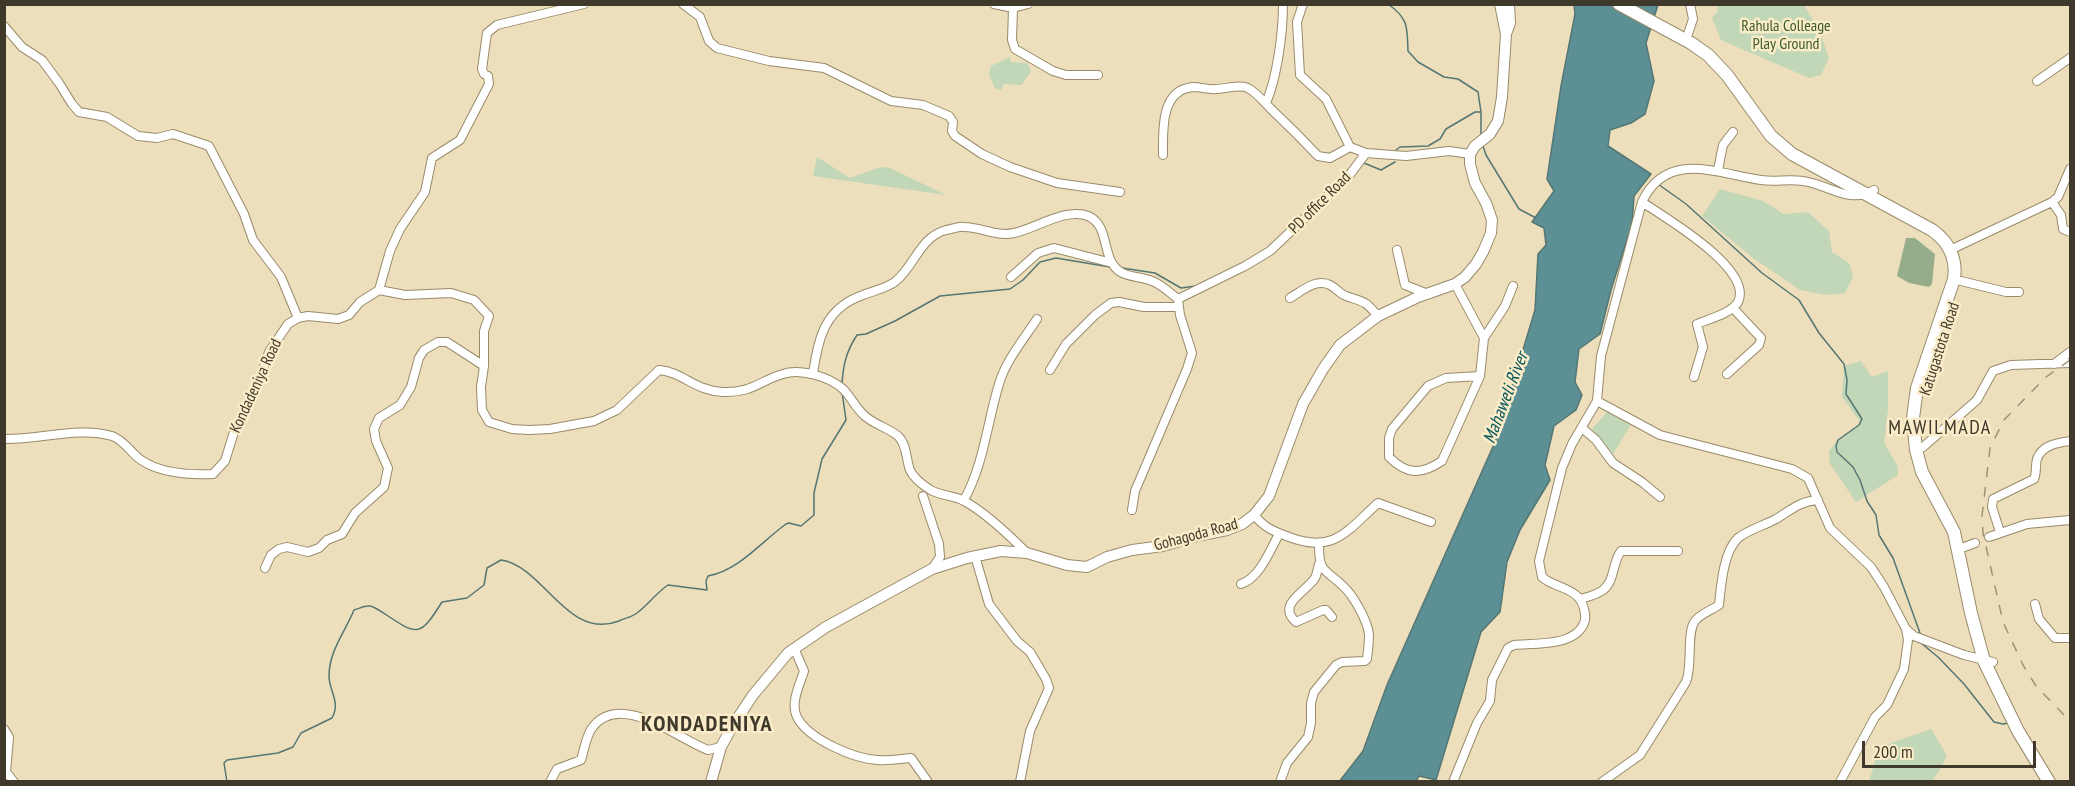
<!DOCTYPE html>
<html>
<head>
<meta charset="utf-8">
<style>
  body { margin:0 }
  #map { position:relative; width:2075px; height:786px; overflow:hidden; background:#eddfbb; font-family:"PT Sans Narrow",sans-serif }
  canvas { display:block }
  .frame { position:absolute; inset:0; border:6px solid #3f392b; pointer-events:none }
  .scale { position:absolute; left:1862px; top:741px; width:174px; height:27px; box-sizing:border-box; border:3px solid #3f392b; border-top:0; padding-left:8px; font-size:18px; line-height:21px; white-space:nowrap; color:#3f392b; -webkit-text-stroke:4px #faecc8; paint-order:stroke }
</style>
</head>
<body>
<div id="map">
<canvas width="2075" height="786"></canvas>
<div class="frame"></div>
<div class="scale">200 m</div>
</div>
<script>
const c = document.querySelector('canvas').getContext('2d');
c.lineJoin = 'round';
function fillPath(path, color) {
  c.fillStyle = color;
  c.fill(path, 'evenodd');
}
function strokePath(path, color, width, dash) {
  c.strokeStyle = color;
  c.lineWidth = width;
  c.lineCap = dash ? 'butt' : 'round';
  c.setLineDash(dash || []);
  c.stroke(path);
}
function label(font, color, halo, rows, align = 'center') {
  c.font = font + ' "PT Sans Narrow",sans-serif';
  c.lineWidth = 5;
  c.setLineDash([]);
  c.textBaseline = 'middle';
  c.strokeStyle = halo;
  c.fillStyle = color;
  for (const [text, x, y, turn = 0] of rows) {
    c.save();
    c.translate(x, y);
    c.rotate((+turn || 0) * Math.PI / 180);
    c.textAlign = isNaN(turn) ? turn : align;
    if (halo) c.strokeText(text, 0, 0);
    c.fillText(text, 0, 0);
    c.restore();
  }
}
const green = new Path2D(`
  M1717,5h87l15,25 10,28 -8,17 -12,3 -88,-38 -9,-22 6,-7z
  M1009,57l2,5 17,1 3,9 -10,13 -17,-1 -3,6 -6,-2 -6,-13 2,-9z
  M817,157l33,21 30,-11 10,1 56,27 -133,-19z
  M1720,189l43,12 21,13 24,-2 21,19 3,21 18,12 3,13 -8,16 -19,2 -26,-5 -47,-32 -51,-42z
  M1861,361l11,16 16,-6v38l-4,34 13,22 1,10 -42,27 -26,-38 -1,-13 9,-11 21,-15v-5l-17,-23 2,-31z
  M1608,411l23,14 -18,29 -21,-25z
  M1931,729l16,26 -6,13 -9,13h-63l9,-29 13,-9z`);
const forest = new Path2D(`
  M1906,238h9l20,16 -3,30 -3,3 -20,-4 -12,-7z`);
const water = new Path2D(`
  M1574,5h84l-12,38 8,38 -9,33 -14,9 -21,7 -2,16 43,28 -17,22 -2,28 -21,66 -11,44 -21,15 -4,33 7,13 -6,15 -22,16 -9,39 5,15 -30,50 -13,32 -7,50 -19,20 -45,148 -17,-4 -3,5 -77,1 24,-31 24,-66 108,-243 40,-132 3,-56 8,-9 -2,-17 -12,-6 22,-31 -7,-12 14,-93 14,-72z`);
const stream = new Path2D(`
  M1388,4c21,15 19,23 20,47l10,11 26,15 14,2 20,13 3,20
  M1483,146l3,9 33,54 17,9
  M1396,150l4,-3 28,-1 12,-7 6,-10 29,-17h6v24
  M1364,163l17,7 14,-8
  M1658,184l28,20 76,69 37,27 20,33 25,31 3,16 -1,14 16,25 -3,6 -21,15 -2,6 1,6 16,15 7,13 7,21 9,14 3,20 14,23 27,75
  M1317,201l32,-32
  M1122,268l33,5 26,15 15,-2
  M842,385c1,-20 4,-33 15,-50l9,-1 29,-13 45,-25 70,-7 13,-9 17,-18 16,-4 54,9
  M1921,641v2l17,14 26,27 30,38 9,2 5,-1
  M227,782l-3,-19 3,-3 51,-7 15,-6 8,-14 31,-15c9,-16 -3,-27 -3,-42 0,-25 16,-44 25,-66 4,-1 10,-4 14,-4 5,-1 12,5 17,8 33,22 35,23 57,-12l25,-4 17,-13 3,-17 14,-8c43,6 66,81 118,61 6,-3 13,-4 18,-8 11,-8 19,-20 31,-28l39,5 -1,-9 2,-5c31,-6 52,-33 78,-52l3,-1 12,3 13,-11v-22l8,-34 24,-39 -4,-28`);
const minor = new Path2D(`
  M683,4l17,13 9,24 8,7 52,13 55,7 67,33 32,4 26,11 4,6 -1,9 3,5 27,18 28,13 47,16 63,9
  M994,4l19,4 15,-4
  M1303,4l-6,18 3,53 26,24 24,48
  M1013,8l-1,32 3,9 38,22 13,4h32
  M4,26l18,21 20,13 17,23 13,21 7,8 28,5 31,19 19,2 16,-4 36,12 35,68 9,26 28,37 17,41
  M1688,34l5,-15 -3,-15
  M2037,81l33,-23
  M1266,103c11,-25 17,-70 17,-99
  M1163,155c0,-24 -3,-65 30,-68 8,0 16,3 23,2 9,0 24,-5 32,-1 9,5 17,15 24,22 16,15 31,30 46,46l12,2 20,-11 16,6
  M1718,170l5,-25 10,-13
  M1642,202c22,15 112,67 96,100 -6,11 -29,17 -41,22l6,23 -9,30
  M2052,202l9,13 2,14 7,3
  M1397,250l8,35 23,9
  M1950,250l102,-48 6,-5 12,-28
  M1011,277l27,-24 16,-5 58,15
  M1961,281l45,11h13
  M1455,284l29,54 -4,38 -38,85c-21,14 -35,14 -53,-4v-19l3,-9 36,-43 18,-8 34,-2
  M379,290l26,5 46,-2 23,7 15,16 -5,15v35l-3,21 1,23 7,12 23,7 17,1 21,-1 44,-8 23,-11 42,-40c24,2 36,21 64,22 29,1 36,-11 60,-18 17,-6 47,3 60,15 9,9 13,20 23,28 10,8 24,12 32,19 9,8 8,24 12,34 3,7 13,15 19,19 10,7 25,6 35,12 21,11 46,35 63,52
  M1290,298c12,-7 26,-20 40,-13 6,3 10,9 16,11 20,7 18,4 32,20
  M1178,299l67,-33 25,-15 78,-74 18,-24 40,3 43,-5 21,3
  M1484,338l21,-32 8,-20
  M2054,364l16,-12
  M1050,370l16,-26 29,-29 16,-12 8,-1 25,5h35
  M813,374c5,-36 12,-66 50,-79 10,-4 25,-7 33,-14 19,-16 24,-44 50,-51 6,-1 13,-4 18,-3 17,0 32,10 50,6 21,-4 52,-26 74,-17 19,8 15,32 24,47 9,16 26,12 40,18 9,3 18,12 26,18l2,16 12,38 -5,16 -52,122 -3,19
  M1727,374l32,-29 2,-7 -28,-30
  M1597,401l63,34 132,34 16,9 22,50 41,39 13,20 22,42 8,7 50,19 29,7
  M1582,428l14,12 17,23 29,19 18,15
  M4,439c34,1 76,-13 108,-3 12,4 19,17 29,24 19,13 49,15 72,14l12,-13 9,-29 22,-42 13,-38 19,-28 10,-6 10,-2 30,3 11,-4 11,-13 19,-12 11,-39 10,-22 25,-37 7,-34 28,-18 29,-56 -1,-8 -4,-2 -2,-5 5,-36 10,-8 87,-21
  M1916,450l7,-3 54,-47 16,-29 18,-6 59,-2
  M923,496l16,48 1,13 -8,12
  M964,500c20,-36 23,-77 35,-116 7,-24 25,-45 38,-65
  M1254,515c11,13 19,16 35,22 45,17 58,-6 89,-34l53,19
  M2000,532l-8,-25 1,-8 41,-20c3,-6 1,-13 3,-20 5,-14 20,-16 33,-18
  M1989,537l38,-13 43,-4
  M1959,549l16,-6
  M975,556l14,48 28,37 13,11 16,27 3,9 -19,43 -10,51
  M1319,564c-1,4 -2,10 -4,14 -9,14 -39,26 -19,44l27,-12h3l6,7
  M265,568l6,-13 8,-6 8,-2 21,5 11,-4 8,-8 15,-6 13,-21 29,-26 4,-19 -12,-27 -2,-12 5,-11 21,-13 11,-18 8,-29 5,-8 14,-8h9l37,24
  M1241,584c19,-6 29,-34 38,-50
  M1580,599c7,-2 17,-4 23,-9 12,-9 9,-27 18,-39h57
  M2035,604l4,15 16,19h15
  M794,648l10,23c-4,13 -14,32 -7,46 11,22 57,42 81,43 11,1 22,-1 33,-2l17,24
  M4,729l5,8 -3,35 8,10
  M550,782l7,-13 24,-9c3,-9 5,-24 11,-32 28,-38 86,11 116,22l13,-3
  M1280,782l7,-19 21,-26 3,-14v-20l3,-11 22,-27 6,-3 23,-1 2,-2c1,-8 2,-16 2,-24 -1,-14 -16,-40 -26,-49 -19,-18 -24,-13 -24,-41
  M1453,782l24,-59 13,-22 2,-21 16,-32 6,-3c22,-2 64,2 71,-25 1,-7 -2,-17 -6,-22 -11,-12 -26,-11 -37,-21l-3,-16 23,-93 10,-24 25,-43 4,-45 41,-154c25,-53 76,-28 119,-22 14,2 28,-1 42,1 25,3 46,24 71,9
  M1602,782l38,-27 46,-73c7,-17 0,-49 9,-61 5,-7 17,-11 24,-16 2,-18 4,-53 19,-67 10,-8 27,-13 38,-19 15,-9 24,-18 42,-19
  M1840,782l35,-65 12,-12 17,-36 4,-29 -2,-11`);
const major = new Path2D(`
  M1500,4l6,30
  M711,782l10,-35 12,-22 20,-30 35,-42 38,-26 106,-58 35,-11 34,-7 26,2 40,12 20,2 20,-10 25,-7 31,-4 34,-10 30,-6 15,-6 12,-9 15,-19 34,-92 20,-35 17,-24 38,-29 40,-19 37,-13 10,-7 11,-13 7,-12 8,-19 1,-13 -6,-17 -11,-20 -5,-19v-10l5,-8 15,-12 8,-13 4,-24 4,-63 4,-11 -1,-19`);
const highway = new Path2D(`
  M1619,4l72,39 17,12 19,20 44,61 21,18 140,76c17,12 25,29 22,49l-37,109 -4,30 3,32 6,22 32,60 17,81 13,48 34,70 31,51`);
const rail = new Path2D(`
  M2070,360l-24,17 -42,43 -14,28 -8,68 1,17 20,89 20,43 13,21 34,35`);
const parkNames = [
  ["Rahula Colleage",1786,26],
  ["Play Ground",1786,44]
];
const streetNames = [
  ["PD office Road",1320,203,-45],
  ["Katugastota Road",1940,349,-72],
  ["Kondadeniya Road",256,386,-65],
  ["Gohagoda Road",1196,535,-15]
];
const waterNames = [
  ["Mahaweli River",1506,398,-69]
];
const quarterNames = [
  ["MAWILMADA",1940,428]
];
const districtNames = [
  ["KONDADENIYA",707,725]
];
fillPath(green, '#c2d7b7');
fillPath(forest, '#96ad8b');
fillPath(water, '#5d9094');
strokePath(water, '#547674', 1.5);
strokePath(stream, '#547674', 1.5);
strokePath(minor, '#998b6a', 10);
strokePath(major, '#998b6a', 12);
strokePath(highway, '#998b6a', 14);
strokePath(minor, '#fff', 8);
strokePath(major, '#fff', 10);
strokePath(highway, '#fff', 12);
strokePath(rail, '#9c9278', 1.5, [10, 10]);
label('16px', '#3b5a28', '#faecc8', parkNames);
label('16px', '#3f392b', '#faecc8', streetNames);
label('italic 18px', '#06565b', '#faecc8', waterNames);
c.letterSpacing = '1.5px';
label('20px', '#3f392b', '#faecc8', quarterNames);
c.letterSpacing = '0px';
c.letterSpacing = '1.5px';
label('bold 22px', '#3f392b', '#faecc8', districtNames);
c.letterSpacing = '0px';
</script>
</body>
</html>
